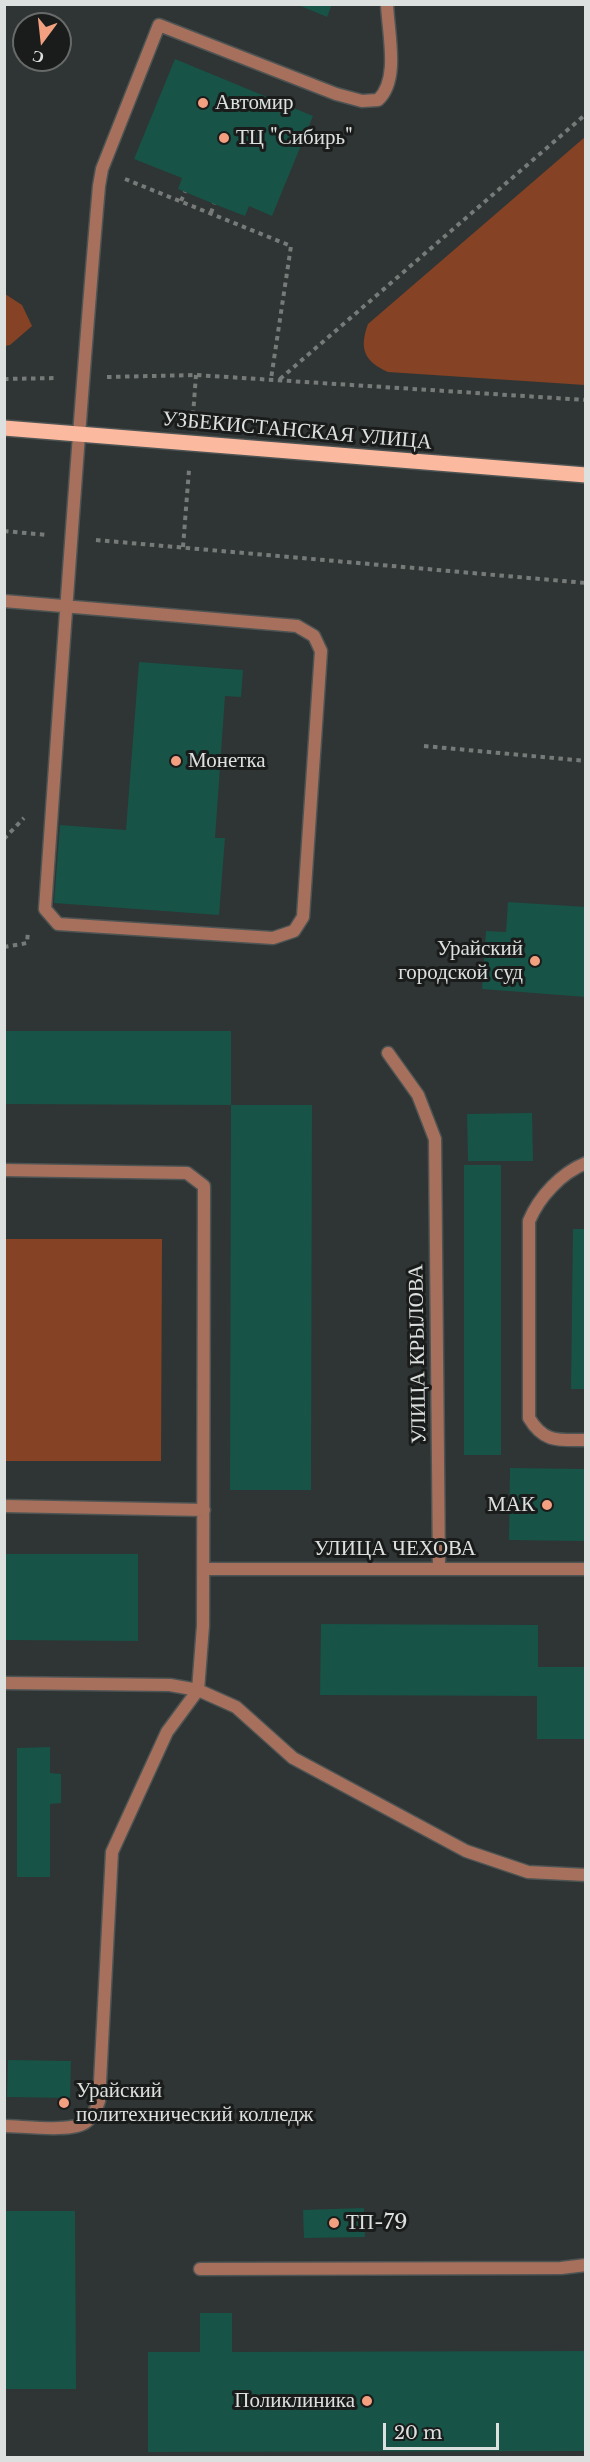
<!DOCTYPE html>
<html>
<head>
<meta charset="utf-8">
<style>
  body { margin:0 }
  #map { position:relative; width:590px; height:2462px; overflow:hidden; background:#2f3534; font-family:"Libre Baskerville",serif }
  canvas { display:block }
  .frame { position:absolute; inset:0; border:6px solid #dce0de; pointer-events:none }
  .north { position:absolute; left:12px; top:12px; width:60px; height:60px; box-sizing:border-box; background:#191c1b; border:2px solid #676a69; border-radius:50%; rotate:195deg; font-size:16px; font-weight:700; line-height:24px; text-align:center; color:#dce0de }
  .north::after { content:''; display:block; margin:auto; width:21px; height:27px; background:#f2a080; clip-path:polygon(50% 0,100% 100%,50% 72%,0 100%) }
  .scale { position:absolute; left:383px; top:2423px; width:116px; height:27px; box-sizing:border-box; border:3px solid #dce0de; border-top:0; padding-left:8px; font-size:18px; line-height:21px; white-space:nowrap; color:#dce0de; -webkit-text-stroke:4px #191c1b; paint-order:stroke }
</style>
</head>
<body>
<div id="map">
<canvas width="590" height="2462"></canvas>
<div class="frame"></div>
<div class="north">С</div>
<div class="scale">20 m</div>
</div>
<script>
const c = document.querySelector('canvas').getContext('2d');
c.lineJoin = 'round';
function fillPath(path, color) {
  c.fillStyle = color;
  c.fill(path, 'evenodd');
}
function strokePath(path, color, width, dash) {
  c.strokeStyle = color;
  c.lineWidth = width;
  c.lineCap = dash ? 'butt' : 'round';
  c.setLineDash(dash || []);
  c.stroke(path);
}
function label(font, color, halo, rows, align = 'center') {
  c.font = font + ' "Libre Baskerville",serif';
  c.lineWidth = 6;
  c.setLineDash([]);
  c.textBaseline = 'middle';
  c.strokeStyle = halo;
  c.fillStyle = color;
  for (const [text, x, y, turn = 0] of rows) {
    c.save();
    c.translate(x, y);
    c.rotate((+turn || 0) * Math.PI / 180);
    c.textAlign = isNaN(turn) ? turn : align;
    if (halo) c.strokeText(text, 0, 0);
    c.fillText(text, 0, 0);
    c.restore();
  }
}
const green = new Path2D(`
  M585,137v248l-197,-13c-24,-11 -29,-23 -20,-48z
  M5,294l17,11 10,21 -22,19 -5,1z
  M5,1239h157l-1,222h-156z`);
const building = new Path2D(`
  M296,4h36l-5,13z
  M175,59l138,57 -41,100 -23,-10 -4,10 -31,-12 -36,-15 4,-11 -48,-19z
  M139,662l104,8 -2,27 -16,-1 -10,142h10l-6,77 -165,-12 6,-78 66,5z
  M508,902l78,5v90l-104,-8 4,-58 20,1z
  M4,1031h227v74l-227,-1z
  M231,1105h81l-1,385h-81z
  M532,1113l1,48h-65l-1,-47z
  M464,1165h37v290h-37z
  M573,1229h13v160h-15z
  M510,1468l75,1 -1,72 -75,-1z
  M4,1554h134v87l-134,-1z
  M321,1624l217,1v42h48v72h-49v-43l-217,-1z
  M50,1747v26l11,1v29l-11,1v73h-33v-129z
  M8,2060l63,1 -1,37 -63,-1z
  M364,2208l1,29 -61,1 -1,-28z
  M4,2211h71l1,178h-72z
  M200,2313h32v39l354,-1v100l-438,1v-100h52z`);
const path = new Path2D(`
  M125,179l166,67 -20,133
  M181,201l4,-9
  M211,213l3,-9
  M107,377l89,-2 390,25
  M4,379l54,-1
  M280,379l306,-265
  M193,415l3,-40
  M4,531l43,4
  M96,540l490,43
  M183,547l6,-77
  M424,746l162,15
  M4,839l20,-21
  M4,947l23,-4 1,-12`);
const lane = new Path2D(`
  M4,601l293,25 17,10 7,15 -18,266 -9,14 -21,7 -215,-14 -13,-15c17,-241 33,-482 54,-723l3,-17 57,-144 177,69 26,7 16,-1c22,-20 10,-67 9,-96
  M388,1053l30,42 17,44 4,429
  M586,1163c-25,10 -47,34 -57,58v197c15,25 29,22 57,22
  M4,1170l183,3 17,13 -1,440 -5,64 -31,42 -55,120 -13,249c-3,8 -6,16 -13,21 -14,11 -63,4 -82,4
  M4,1506l200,4
  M204,1569h382
  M200,2269l361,-1 25,-3`);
const street = new Path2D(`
  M4,1683l166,2 28,5 38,17 57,51 173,93 62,21 58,3`);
const primary = new Path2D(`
  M4,428l582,47`);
const markers = [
  [203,103,6,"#f2a080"],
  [224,138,6,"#f2a080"],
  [176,761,6,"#f2a080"],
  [535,961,6,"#f2a080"],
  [547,1505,6,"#f2a080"],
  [64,2103,6,"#f2a080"],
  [334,2223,6,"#f2a080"],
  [367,2401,6,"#f2a080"]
];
const poiNames = [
  ["Автомир",215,103],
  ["ТЦ \"Сибирь\"",236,138],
  ["Монетка",188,761],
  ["Урайский",523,949,"right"],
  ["городской суд",523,973,"right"],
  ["МАК",535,1505,"right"],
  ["Урайский",76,2091],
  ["политехнический колледж",76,2115],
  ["ТП-79",346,2223],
  ["Поликлиника",355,2401,"right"]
];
const streetNames = [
  ["УЗБЕКИСТАНСКАЯ УЛИЦА",297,431,5],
  ["УЛИЦА КРЫЛОВА",418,1354,-91],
  ["УЛИЦА ЧЕХОВА",395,1549]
];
fillPath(green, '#864225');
fillPath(building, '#175347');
strokePath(lane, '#4e5453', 15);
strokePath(street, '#4e5453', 15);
strokePath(primary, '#4e5453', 18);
strokePath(path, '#767b79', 4, [4.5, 4.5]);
strokePath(lane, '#a6705c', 12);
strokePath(street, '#a6705c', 12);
strokePath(primary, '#fbb99f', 15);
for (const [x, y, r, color] of markers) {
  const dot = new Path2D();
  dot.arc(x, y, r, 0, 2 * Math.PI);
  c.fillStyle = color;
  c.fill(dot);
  strokePath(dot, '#191c1b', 2);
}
label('21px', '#dce0de', '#191c1b', poiNames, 'left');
label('21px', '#dce0de', '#191c1b', streetNames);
</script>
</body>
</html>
